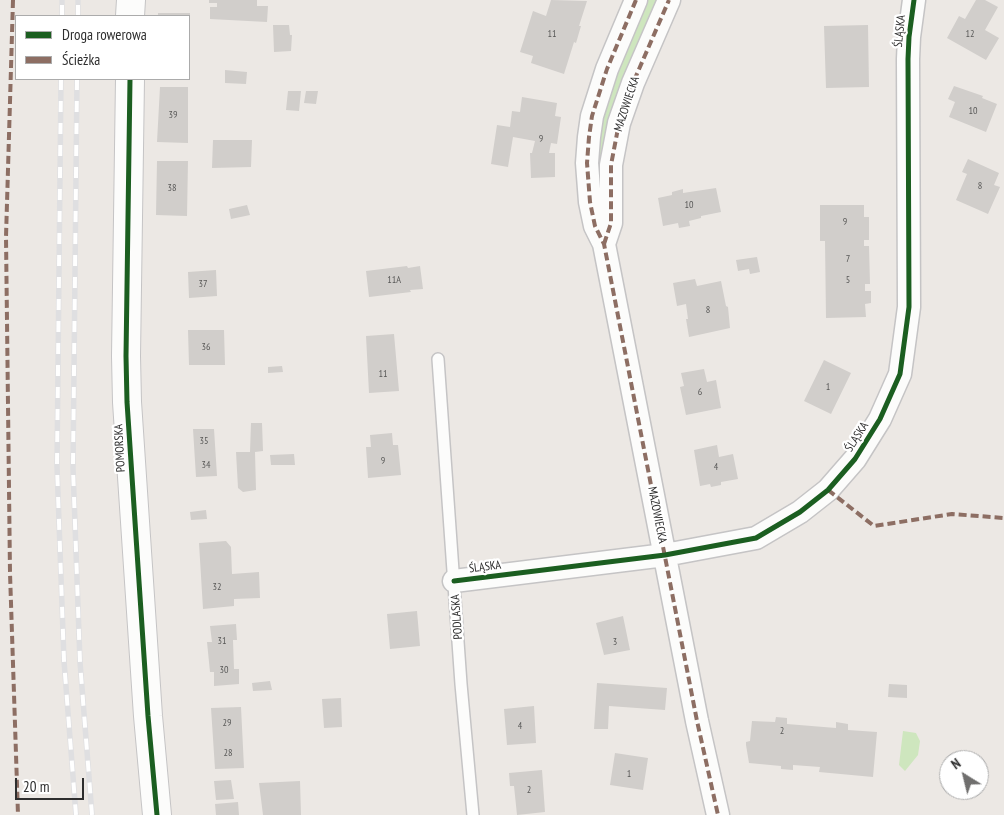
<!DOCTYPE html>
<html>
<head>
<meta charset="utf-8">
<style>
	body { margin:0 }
	#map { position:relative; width:1004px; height:815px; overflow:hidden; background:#ece8e4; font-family:"PT Sans Narrow",sans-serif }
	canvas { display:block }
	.legend { position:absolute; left:15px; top:15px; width:175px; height:65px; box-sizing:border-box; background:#fff; border:1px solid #ababab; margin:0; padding:6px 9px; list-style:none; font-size:15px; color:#2e2e2e }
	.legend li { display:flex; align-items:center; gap:10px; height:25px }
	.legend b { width:25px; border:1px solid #ababab }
	.north { position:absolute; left:939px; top:750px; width:50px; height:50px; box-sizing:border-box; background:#fff; border:1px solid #ababab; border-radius:50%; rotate:324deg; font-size:14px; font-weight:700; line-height:20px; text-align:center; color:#2e2e2e }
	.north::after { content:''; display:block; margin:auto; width:18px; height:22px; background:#706f6e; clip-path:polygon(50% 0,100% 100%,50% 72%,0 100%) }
	.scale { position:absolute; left:15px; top:778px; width:69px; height:22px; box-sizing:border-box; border:2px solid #2e2e2e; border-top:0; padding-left:6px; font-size:15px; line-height:18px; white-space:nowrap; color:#2e2e2e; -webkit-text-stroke:4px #fff; paint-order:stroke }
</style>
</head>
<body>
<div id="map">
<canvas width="1004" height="815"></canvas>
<ul class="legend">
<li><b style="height:6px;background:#1b5e20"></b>Droga rowerowa</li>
<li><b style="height:6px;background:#8d6e63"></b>Ścieżka</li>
</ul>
<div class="north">N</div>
<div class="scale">20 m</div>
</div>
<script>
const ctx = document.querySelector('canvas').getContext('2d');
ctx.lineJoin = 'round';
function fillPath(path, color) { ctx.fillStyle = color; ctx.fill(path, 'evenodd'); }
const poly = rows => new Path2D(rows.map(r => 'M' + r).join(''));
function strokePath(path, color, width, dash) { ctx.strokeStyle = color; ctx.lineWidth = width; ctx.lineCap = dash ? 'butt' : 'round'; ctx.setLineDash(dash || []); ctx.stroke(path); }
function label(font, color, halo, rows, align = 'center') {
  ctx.font = font + ' "PT Sans Narrow",sans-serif'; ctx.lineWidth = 4.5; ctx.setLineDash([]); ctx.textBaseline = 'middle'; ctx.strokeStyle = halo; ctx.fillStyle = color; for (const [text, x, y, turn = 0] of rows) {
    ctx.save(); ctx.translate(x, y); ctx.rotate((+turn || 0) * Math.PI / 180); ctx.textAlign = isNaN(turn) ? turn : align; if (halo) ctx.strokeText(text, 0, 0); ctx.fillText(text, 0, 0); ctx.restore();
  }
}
fillPath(poly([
	[644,0,661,0,603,187,595,183,604,105],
	[903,731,916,733,920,741,918,755,905,771,899,765]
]), '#cee6be');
fillPath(poly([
	[209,0,257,0,257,6,268,6,267,22,210,19,210,7,217,7,217,3,209,3],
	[551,0,587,1,579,26,581,26,576,43,574,42,564,74,531,63,533,56,520,52,533,11,546,16],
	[976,0,985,0,998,7,985,30,999,38,986,60,947,38,959,16,965,19],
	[158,13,190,13,190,16,158,16],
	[273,25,289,25,290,35,292,35,291,51,274,52],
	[868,25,869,87,826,88,824,26],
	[225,70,247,72,246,84,225,83],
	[954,86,983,96,982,98,997,104,986,132,949,117,955,102,948,99],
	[160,87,188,87,188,143,157,142],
	[288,91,301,91,299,111,286,110],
	[306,91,318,91,316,104,304,103],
	[522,97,557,103,555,116,561,117,557,144,551,143,549,153,555,153,555,177,531,178,530,153,532,153,535,141,513,137,508,167,491,164,497,125,510,127,512,111,520,112],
	[213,140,252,140,251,167,212,168],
	[968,159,999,173,994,185,1000,187,988,214,956,200,967,174,962,172],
	[157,161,188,161,187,216,156,215],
	[716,188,721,212,701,216,701,218,689,221,690,226,679,228,678,223,663,226,658,198,672,195,672,192,683,189,683,193],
	[247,205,250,215,231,219,229,209],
	[820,205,864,205,864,217,869,217,869,240,864,240,864,246,869,246,870,284,865,284,865,291,871,291,871,303,865,304,866,317,826,318,825,241,820,241],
	[757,257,760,272,750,274,749,269,738,271,736,260],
	[407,266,408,268,420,266,423,289,410,290,411,292,369,297,366,271],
	[216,270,217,296,189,298,188,272],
	[695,279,697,286,721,281,726,306,728,307,730,328,689,337,686,319,688,319,686,304,677,306,673,283],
	[188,330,224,330,225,365,189,365],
	[394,334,399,391,369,393,366,336],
	[824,360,851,373,831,414,804,401],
	[282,366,283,372,268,373,268,367],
	[704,369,707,382,716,380,721,408,686,415,680,387,684,386,681,373],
	[251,423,262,423,263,451,255,452,256,490,243,492,238,488,236,452,250,452],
	[193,429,214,429,217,476,196,477],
	[392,433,393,445,398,445,401,475,368,478,366,447,371,447,370,435],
	[717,445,719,457,733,454,738,479,721,482,721,485,711,487,710,484,700,486,694,450],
	[294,454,295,465,271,465,270,455],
	[206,510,207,519,191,520,190,512],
	[226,541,231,547,232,574,259,572,260,598,234,599,234,606,203,609,199,543],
	[417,611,420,646,390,649,387,614],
	[623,616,630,650,604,655,596,623],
	[236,624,237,640,233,640,234,669,239,669,239,684,214,686,214,672,210,672,207,642,212,642,210,626],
	[270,681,272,690,253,691,252,683],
	[597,683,667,688,665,710,609,706,608,729,594,729],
	[889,684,907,685,907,698,888,697],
	[341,698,342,727,324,728,322,699],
	[534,706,536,743,507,745,504,709],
	[241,707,244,768,215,769,211,708],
	[776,717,787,718,787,724,836,728,836,722,848,724,848,730,877,732,873,777,819,772,820,767,793,765,793,770,781,769,781,766,749,763,746,745,746,742,750,741,752,721,775,722],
	[615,753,648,758,643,790,610,785],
	[542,770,545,812,517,815,514,786,510,786,509,773],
	[231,780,234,799,216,800,214,781],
	[300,781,301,815,263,815,259,783],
	[238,802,239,815,216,815,215,804]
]), '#d1cecb');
const service = poly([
	[438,359,461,684,473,815]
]);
const minor = poly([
	[636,0,607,69,592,116,589,137,587,163,590,202,595,226,604,244,697,721,718,815],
	[604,244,611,223,611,165,619,123,633,83,669,0],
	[454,581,665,555,756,538,800,512,828,490,855,459,880,419,900,374,909,307,908,59,909,37,914,0]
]);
const tertiary = poly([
	[130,16,131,0],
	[130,79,126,356,127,402,148,716,157,815]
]);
strokePath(service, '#c5c4c5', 14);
strokePath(minor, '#c5c4c5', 25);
strokePath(tertiary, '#c5c4c5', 30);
strokePath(service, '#fcfcfb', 11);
strokePath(minor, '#fcfcfb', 22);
strokePath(tertiary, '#fcfcfb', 28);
const rail = poly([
	[62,16,62,0],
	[78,16,78,0],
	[61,79,57,466,64,661,76,815],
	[77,79,73,468,80,662,92,815]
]);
strokePath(rail, '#dfdfe1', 5.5);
strokePath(rail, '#fff', 4, [11]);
strokePath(poly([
	[13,0,6,237,10,573,18,815],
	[636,0,607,69,592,116,589,137,587,163,590,202,595,226,604,244,697,721,718,815],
	[604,244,611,223,611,165,619,123,633,83,669,0],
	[828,490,874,526,952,514,1004,518]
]), '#8d6e63', 4, [8, 4]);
strokePath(poly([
	[130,79,126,356,127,402,148,716,157,815],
	[454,581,665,555,756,538,800,512,828,490,855,459,880,419,900,374,909,307,908,59,909,37,914,0]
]), '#1b5e20', 5);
label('10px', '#585857', null, [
	["11",552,34],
	["12",970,34],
	["10",973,111],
	["39",173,115],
	["9",541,139],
	["8",980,186],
	["38",172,188],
	["10",689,205],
	["9",845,222],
	["7",848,259],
	["11A",394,280],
	["5",848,280],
	["37",203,284],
	["8",708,310],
	["36",206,347],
	["11",383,374],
	["1",828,387],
	["6",700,392],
	["35",204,441],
	["9",383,461],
	["34",206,465],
	["4",716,467],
	["32",217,587],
	["31",222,641],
	["3",615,642],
	["30",224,670],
	["29",227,723],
	["4",520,726],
	["2",782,731],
	["28",228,753],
	["1",629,774],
	["2",529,790]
]);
label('12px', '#2e2e2e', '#fff', [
	["ŚLĄSKA",900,31,-84],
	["MAZOWIECKA",627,104,-72],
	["ŚLĄSKA",857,437,-57],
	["POMORSKA",120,448,-93],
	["MAZOWIECKA",657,515,79],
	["ŚLĄSKA",485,567,-7],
	["PODLASKA",457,617,-94]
]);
</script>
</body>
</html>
